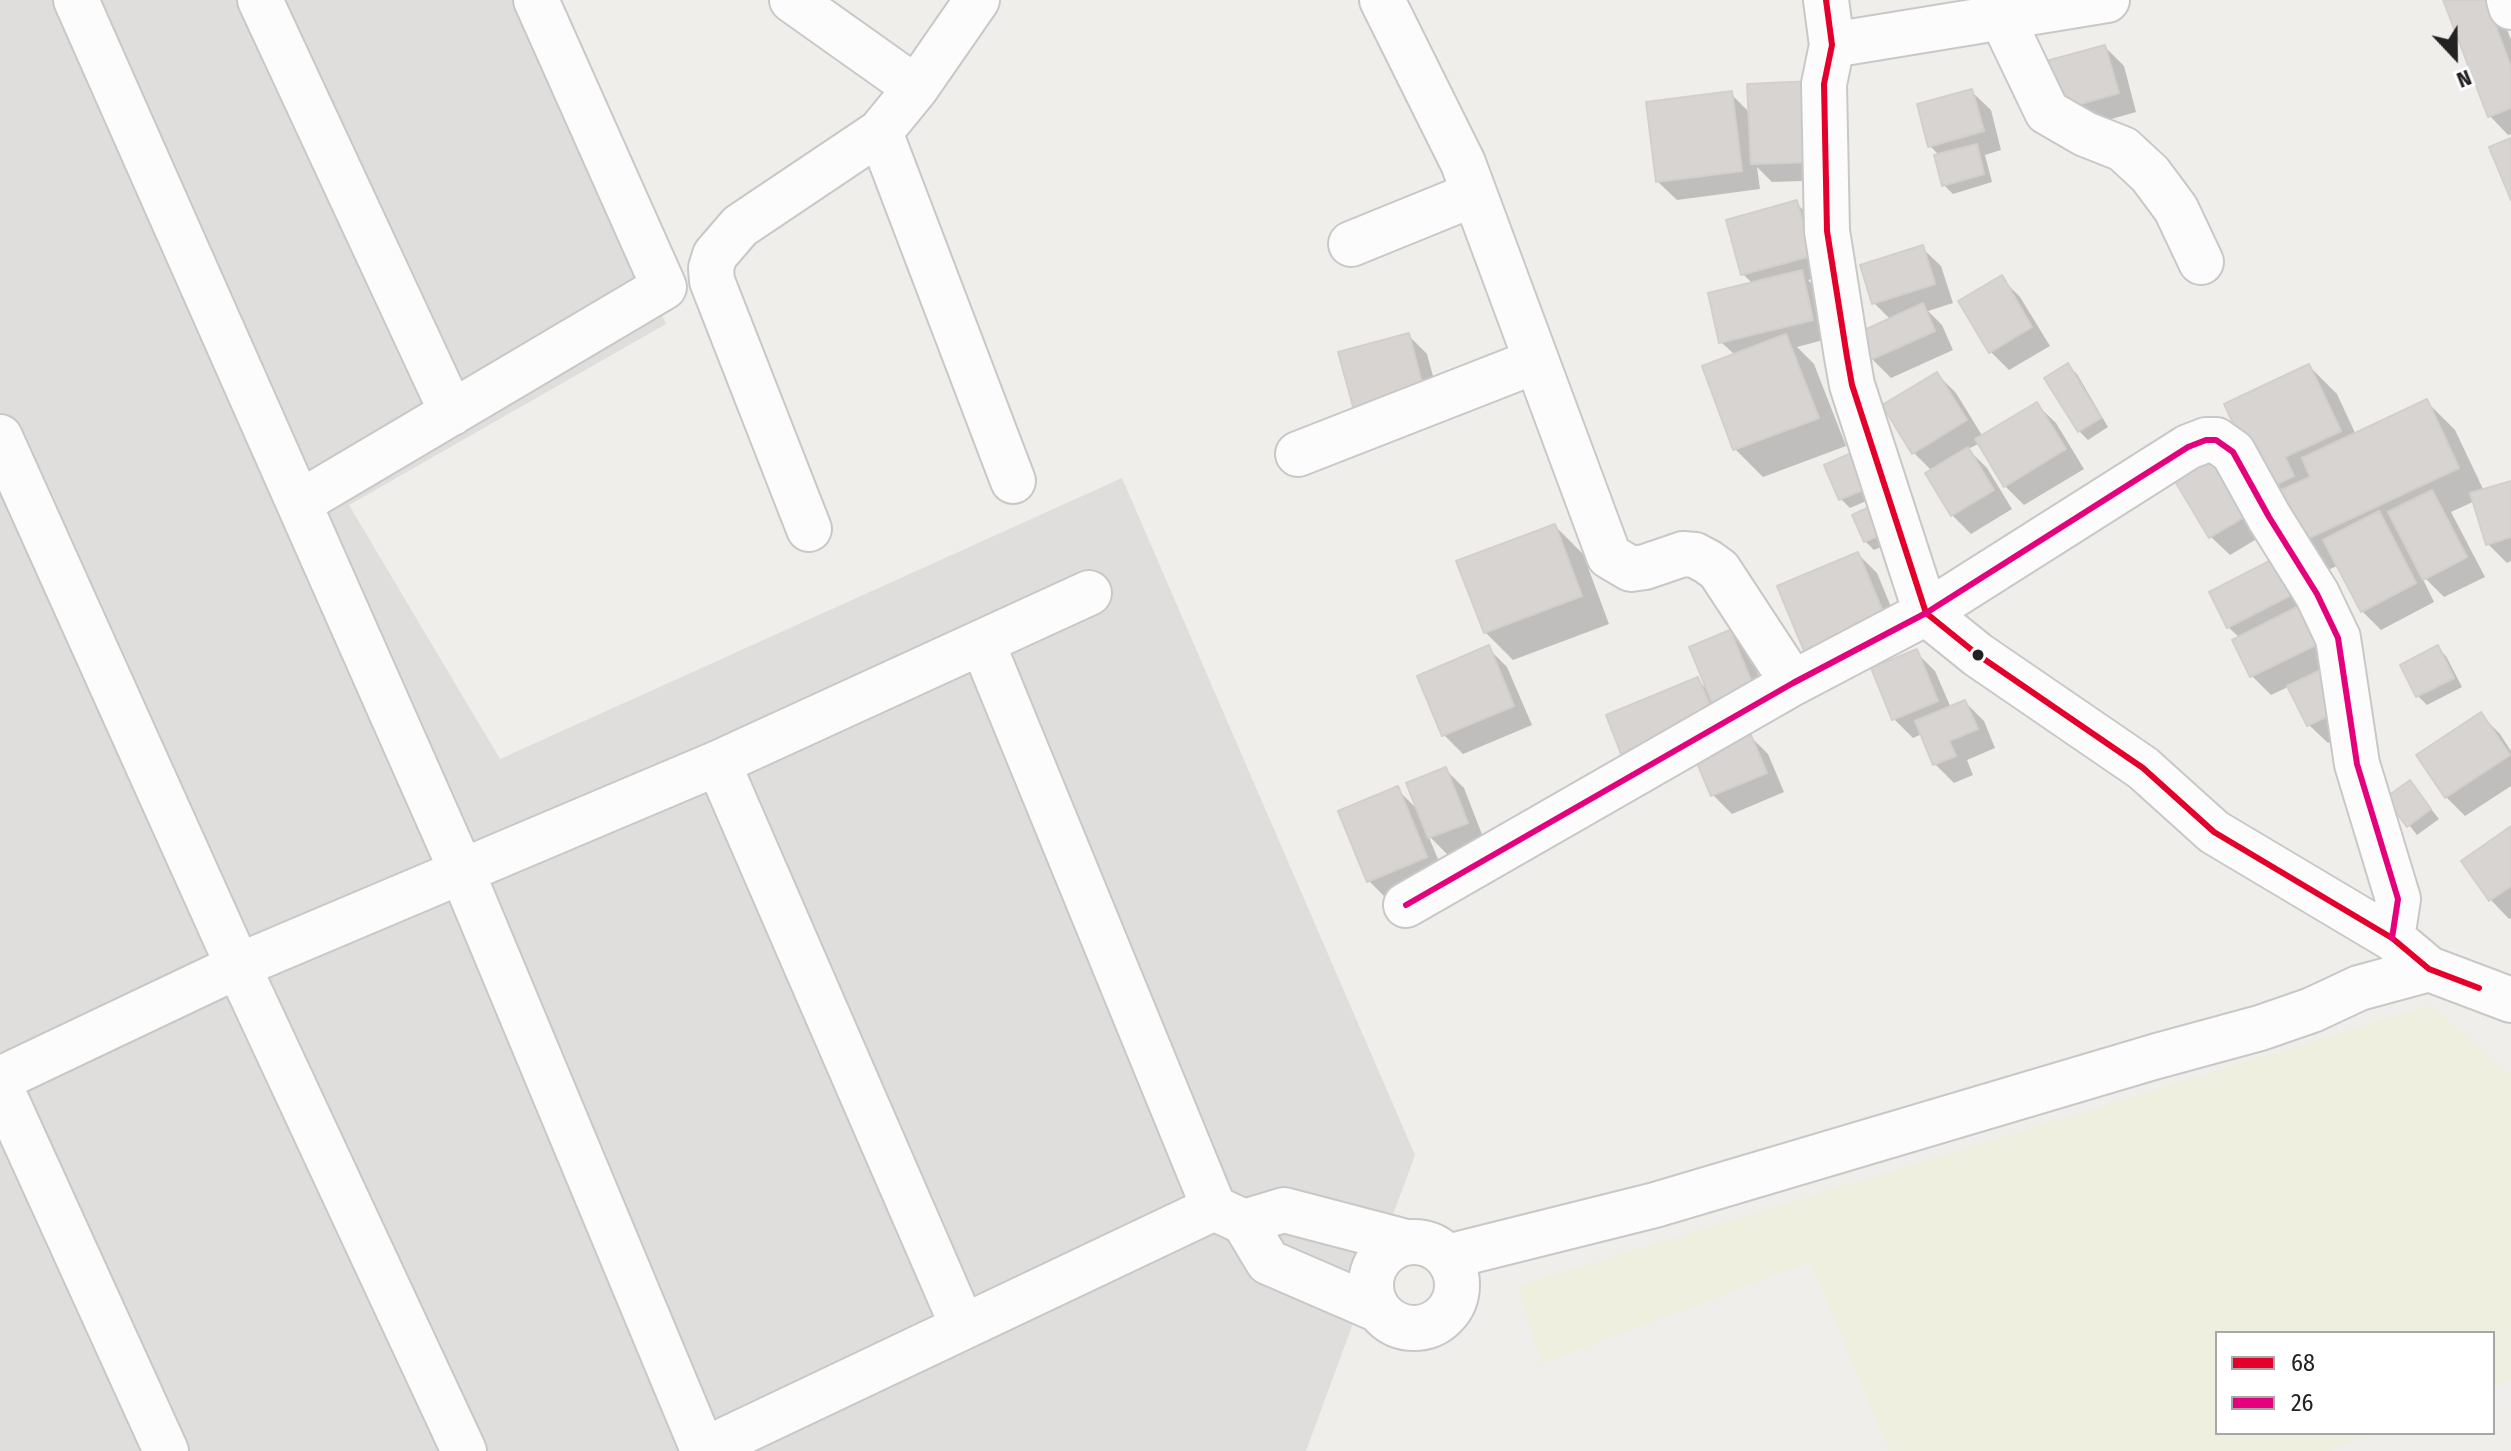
<!DOCTYPE html>
<html>
<head>
<meta charset="utf-8">
<style>
	body { margin:0 }
	#map { position:relative; width:2511px; height:1451px; overflow:hidden; background:#f0eeeb; font-family:"Fira Sans Condensed",sans-serif }
	canvas { display:block }
	.legend { position:absolute; left:2215px; top:1331px; width:280px; height:104px; box-sizing:border-box; background:#fff; border:2px solid #a7a7a7; margin:0; padding:10px 14px; list-style:none; font-size:24px; color:#222 }
	.legend li { display:flex; align-items:center; gap:16px; height:40px }
	.legend b { width:40px; border:2px solid #a7a7a7 }
	.north { position:absolute; left:2415px; top:16px; width:80px; height:80px; -webkit-text-stroke:6px #fff; paint-order:stroke; rotate:158deg; font-size:22px; font-weight:700; line-height:32px; text-align:center; color:#222 }
	.north::after { content:''; display:block; margin:auto; width:28px; height:36px; background:#222; clip-path:polygon(50% 0,100% 100%,50% 72%,0 100%) }
</style>
</head>
<body>
<div id="map">
<canvas width="2511" height="1451"></canvas>
<ul class="legend">
<li><b style="height:10px;background:#e4002b"></b>68</li>
<li><b style="height:10px;background:#e5007d"></b>26</li>
</ul>
<div class="north">N</div>
</div>
<script>
const ctx = document.querySelector('canvas').getContext('2d');
ctx.lineJoin = 'round';
function fillPath(path, color) { ctx.fillStyle = color; ctx.fill(path, 'evenodd'); }
const poly = rows => new Path2D(rows.map(r => 'M' + r).join(''));
function strokePath(path, color, width, dash) { ctx.strokeStyle = color; ctx.lineWidth = width; ctx.lineCap = dash ? 'butt' : 'round'; ctx.setLineDash(dash || []); ctx.stroke(path); }
fillPath(poly([
	[0,0,516,0,666,324,349,505,500,759,1122,478,1415,1155,1306,1451,0,1451]
]), '#dfdedc');
fillPath(poly([
	[2430,1005,2511,1075,2511,1380,2493,1387,2493,1333,2217,1333,2217,1433,2376,1433,2330,1451,1889,1451,1810,1262,1541,1364,1517,1286]
]), '#efefdf');
fillPath(poly([
	[2445,0,2496,0,2511,40,2511,134,2508,135,2490,116],
	[2105,47,2124,66,2136,112,2080,128,2061,109],
	[1972,92,1991,110,2001,150,1985,155,1992,182,1953,194,1944,185,1940,156,1930,146],
	[1731,94,1751,114,1834,180,1772,182,1757,167,1760,189,1677,200,1658,182],
	[1796,203,1815,222,1829,274,1808,280,1820,292,1831,338,1797,347,1814,364,1846,446,1763,477,1735,449,1735,355,1721,342,1753,284,1743,274],
	[1922,248,1941,266,1953,303,1928,311,1942,325,1953,350,1891,378,1872,359,1891,320,1874,303],
	[2001,278,2020,297,2050,346,2009,370,1990,351],
	[1408,335,1427,354,1442,409,1374,428],
	[2068,366,2077,374,2108,427,2088,440,2079,431],
	[2309,366,2337,394,2356,435,2427,402,2455,430,2484,491,2511,483,2511,561,2507,563,2488,544,2475,501,2451,512,2485,577,2444,597,2420,573,2434,602,2381,630,2362,611,2339,565,2324,572,2266,489],
	[1937,374,1956,393,1983,437,2037,405,2056,423,2084,469,2024,505,2005,486,1980,443,1968,449,1987,468,2012,509,1971,534,1952,515,1932,471,1913,452],
	[2212,458,2265,534,2230,555,2211,537],
	[1826,466,1878,496,1850,508,1841,499],
	[1854,516,1899,539,1874,550,1865,541],
	[1555,526,1583,554,1609,624,1513,660,1485,632],
	[1858,554,1877,573,1906,643,1809,657],
	[2281,557,2362,727,2328,743,2309,725,2290,686,2271,695,2252,676,2234,641,2240,638,2228,627],
	[1730,632,1749,651,1770,704,1642,771,1623,753,1697,679,1710,692],
	[2437,647,2446,656,2462,687,2427,705,2418,696,2402,665],
	[1488,648,1507,667,1532,725,1463,754,1444,735],
	[1916,652,1935,671,1951,708,1965,702,1984,721,1995,748,1967,760,1973,775,1954,783,1935,764,1922,734,1913,738,1894,719],
	[2481,715,2500,734,2511,751,2511,786,2465,816,2446,797],
	[1749,735,1768,754,1784,792,1732,814,1713,795],
	[1445,769,1464,788,1485,842,1449,856,1428,835,1445,876,1388,900,1369,881,1397,789,1419,811],
	[2410,783,2439,819,2417,835,2388,798],
	[2511,828,2511,918,2509,919,2491,900,2463,862]
]), '#0003');
const building = poly([
	[2443,0,2486,0,2511,67,2511,108,2488,117,2443,0],
	[2105,45,2119,93,2059,110,2046,61,2105,45],
	[1813,81,1816,162,1751,164,1747,84,1813,81],
	[1972,89,1984,131,1928,147,1917,104,1972,89],
	[1732,91,1742,171,1656,182,1646,102,1732,91],
	[2511,138,2511,200,2489,147,2511,138],
	[1977,144,1984,174,1942,186,1934,155,1977,144],
	[1797,200,1811,256,1741,275,1726,220,1797,200],
	[1923,245,1935,284,1872,304,1860,265,1923,245],
	[1802,270,1813,320,1719,343,1708,293,1802,270],
	[2002,275,2032,327,1989,353,1958,301,2002,275],
	[1923,303,1935,331,1870,360,1858,333,1923,303],
	[1409,333,1424,391,1354,410,1338,352,1409,333],
	[1786,334,1819,418,1733,450,1702,366,1786,334],
	[2068,363,2101,418,2078,432,2044,378,2068,363],
	[2309,364,2341,431,2285,457,2294,476,2264,490,2224,404,2309,364],
	[1937,372,1967,420,1912,454,1882,405,1937,372],
	[2427,399,2459,468,2294,545,2270,495,2310,477,2302,458,2427,399],
	[2037,402,2066,449,2004,487,1975,439,2037,402],
	[1968,447,1994,490,1951,516,1925,473,1968,447],
	[1856,451,1870,487,1839,500,1824,465,1856,451],
	[2212,455,2248,515,2209,538,2173,478,2212,455],
	[2511,481,2511,537,2486,545,2470,493,2511,481],
	[2432,490,2467,557,2423,580,2388,512,2432,490],
	[1880,502,1892,530,1864,542,1852,515,1880,502],
	[2379,511,2416,583,2361,612,2323,540,2379,511],
	[1555,524,1582,596,1484,633,1456,561,1555,524],
	[1858,552,1888,624,1807,658,1777,586,1858,552],
	[2281,555,2299,591,2227,628,2209,592,2281,555],
	[2305,603,2324,641,2250,677,2232,640,2305,603],
	[1730,630,1753,685,1712,702,1689,647,1730,630],
	[1489,645,1514,706,1442,736,1417,676,1489,645],
	[2438,645,2454,678,2416,697,2400,665,2438,645],
	[1917,649,1938,701,1892,720,1871,668,1917,649],
	[2325,668,2344,708,2307,726,2287,686,2325,668],
	[1698,677,1714,715,1621,754,1606,715,1698,677],
	[1965,700,1978,729,1949,741,1956,756,1933,765,1915,721,1965,700],
	[2481,712,2510,755,2445,798,2416,755,2481,712],
	[1750,733,1767,773,1711,796,1694,756,1750,733],
	[1446,767,1468,823,1428,838,1406,783,1446,767],
	[2410,780,2431,809,2407,827,2385,798,2410,780],
	[1398,786,1427,857,1367,882,1338,811,1398,786],
	[2511,826,2511,886,2489,901,2461,861,2511,826]
]);
fillPath(building, '#d7d4d2');
strokePath(building, '#d3d0cc', 2);
const minor = poly([
	[76,0,462,872,703,1450],
	[260,0,452,413],
	[792,0,916,88],
	[1382,0,1463,163,1609,556,1631,569,1645,567,1683,554,1695,555,1708,562,1719,570,1793,683],
	[1826,0,1832,45,1824,84,1827,231,1847,357,1852,385,1926,613,1978,655,2143,768,2214,832,2392,938,2429,969,2511,1000],
	[2509,0,2511,7],
	[2002,18,2047,112,2085,134,2123,149,2150,174,2176,209,2201,262],
	[1832,45,2107,0],
	[880,132,1013,481],
	[1351,244,1474,194],
	[0,437,238,966,464,1451],
	[1298,454,1536,361],
	[299,503,664,287,536,0],
	[809,529,712,281,711,268,715,255,740,226,880,132,916,88,977,0],
	[982,642,1214,1208],
	[718,763,1089,593],
	[1406,905,1793,683,1926,613,2188,447,2206,440,2216,440,2233,452,2269,517,2317,594,2338,638,2357,764,2398,899,2392,938],
	[0,1079,238,966,718,763,963,1327],
	[0,1086,166,1451],
	'1371 1285a43 43 0 1 1 86 0a43 43 0 1 1-86 0Z',
	[1447,1257,1655,1205,2157,1056,2260,1028,2312,1010,2359,988,2429,969],
	[1379,1310,1268,1262,1244,1222,1284,1210,1406,1242],
	[702,1451,1214,1208,1244,1222]
]);
strokePath(minor, '#c9c8c7', 48);
strokePath(minor, '#fdfcfc', 44);
strokePath(poly([
	[1826,0,1832,45,1824,84,1827,231,1847,357,1852,385,1926,613,1978,655,2143,768,2214,832,2392,938,2429,969,2479,988]
]), '#e4002b', 6);
strokePath(poly([
	[1406,905,1793,683,1926,613,2188,447,2206,440,2216,440,2233,452,2269,517,2317,594,2338,638,2357,764,2398,899,2392,938]
]), '#e5007d', 6);
for (const [x, y, r, color] of [
	[1978,655,7,"#222"]
]) { const dot = new Path2D(); dot.arc(x, y, r, 0, 2 * Math.PI); ctx.fillStyle = color; ctx.fill(dot); strokePath(dot, '#fff', 3); }
</script>
</body>
</html>
